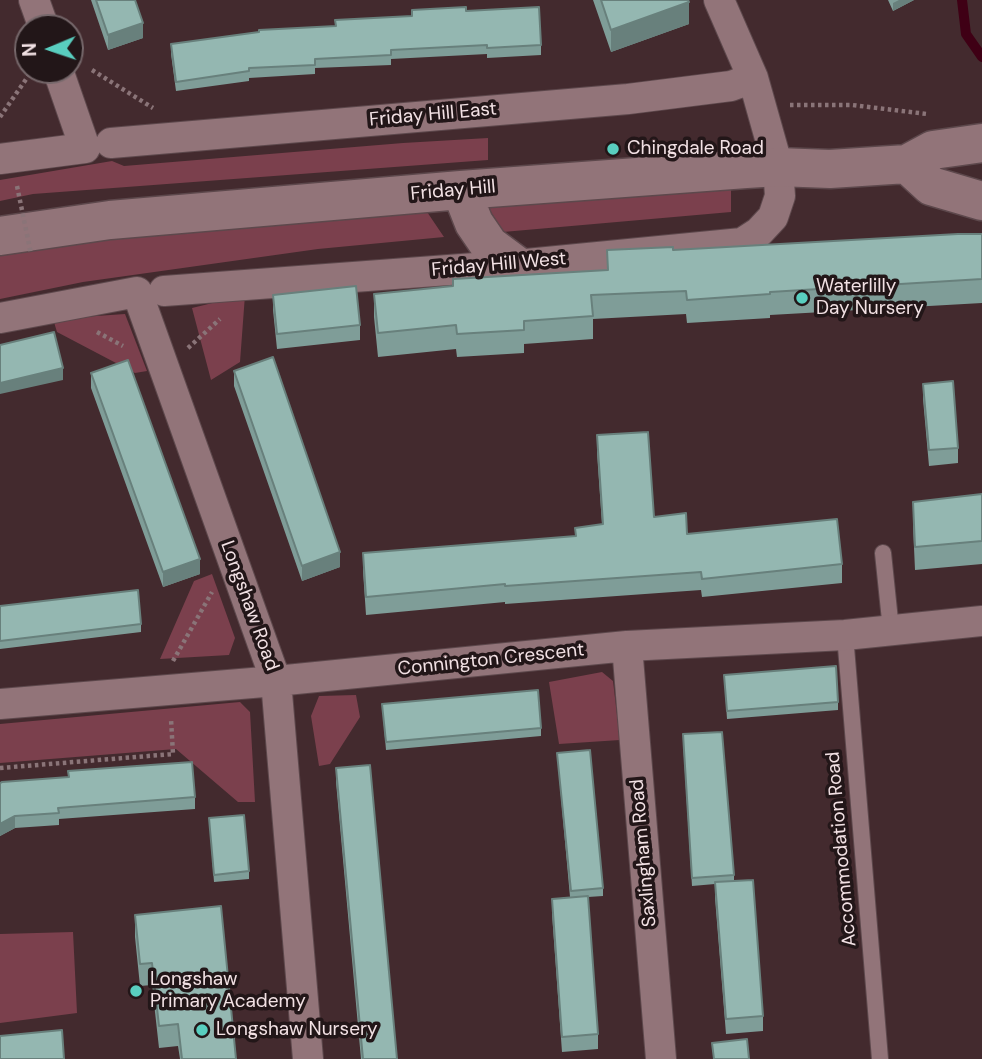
<!DOCTYPE html>
<html>
<head>
<meta charset="utf-8">
<style>
	body { margin:0 }
	#map { position:relative; width:982px; height:1059px; overflow:hidden; background:#432a2e; font-family:"DM Sans",sans-serif }
	canvas { display:block }
	.north { position:absolute; left:14px; top:14px; width:70px; height:70px; box-sizing:border-box; background:#221618; border:2px solid #75676a; border-radius:50%; rotate:268deg; font-size:19px; font-weight:700; line-height:28px; text-align:center; color:#f2e1e4 }
	.north::after { content:''; display:block; margin:auto; width:24px; height:32px; background:#59cebf; clip-path:polygon(50% 0,100% 100%,50% 72%,0 100%) }
</style>
</head>
<body>
<div id="map">
<canvas width="982" height="1059"></canvas>
<div class="north">N</div>
</div>
<script>
const ctx = document.querySelector('canvas').getContext('2d');
ctx.lineJoin = 'round';
function fillPath(path, color) { ctx.fillStyle = color; ctx.fill(path, 'evenodd'); }
const poly = rows => new Path2D(rows.map(r => 'M' + r).join(''));
function strokePath(path, color, width, dash) { ctx.strokeStyle = color; ctx.lineWidth = width; ctx.lineCap = dash ? 'butt' : 'round'; ctx.setLineDash(dash || []); ctx.stroke(path); }
function label(font, color, halo, rows, align = 'center') {
  ctx.font = font + ' "DM Sans",sans-serif'; ctx.lineWidth = 7; ctx.setLineDash([]); ctx.textBaseline = 'middle'; ctx.strokeStyle = halo; ctx.fillStyle = color; for (const [text, x, y, turn = 0] of rows) {
    ctx.save(); ctx.translate(x, y); ctx.rotate((+turn || 0) * Math.PI / 180); ctx.textAlign = isNaN(turn) ? turn : align; if (halo) ctx.strokeText(text, 0, 0); ctx.fillText(text, 0, 0); ctx.restore();
  }
}
fillPath(poly([
	[488,138,488,160,33,194,0,201,0,180,112,161,124,166,403,143],
	[731,184,731,212,503,232,481,195],
	[421,203,444,237,318,249,83,282,0,299,0,251],
	[245,295,240,362,211,380,192,308],
	[125,314,147,371,135,373,57,332,53,319],
	[212,574,235,638,229,655,160,659,194,581],
	[602,672,613,681,620,740,559,744,549,682],
	[356,695,360,717,330,764,319,766,311,716,319,696],
	[240,702,250,712,255,802,238,802,176,749,0,763,0,724],
	[73,932,77,1013,0,1023,0,934]
]), '#7b404d');
strokePath(poly([
	[962,0,966,34,982,57]
]), '#3f0015', 10);
const service = poly([
	[883,553,891,630],
	[845,635,880,1059]
]);
const minor = poly([
	[34,0,44,28],
	[111,143,628,99,731,86,753,78],
	[0,159,85,148,58,70],
	[164,291,516,265,742,243,759,232,773,217,780,196,778,167,753,78,719,0],
	[0,318,137,292,276,681,308,1059],
	[627,646,661,1059],
	[0,704,276,681,627,646,845,635,982,621]
]);
const secondary = poly([
	[907,164,931,186,982,201],
	[461,190,474,223,489,245,516,265],
	[0,236,110,220,461,190,746,169,778,167,830,169,907,164,933,150,982,143]
]);
strokePath(service, '#5d484c', 18);
strokePath(minor, '#5d484c', 32);
strokePath(secondary, '#5d484c', 41);
strokePath(poly([
	[92,70,153,108],
	[790,105,852,105,927,114],
	[0,117,29,75],
	[97,332,123,346],
	[188,348,220,319],
	[173,661,212,592],
	[0,768,173,754,171,719]
]), '#8a7478', 4.5, [3.5, 3.5]);
strokePath(service, '#927479', 16);
strokePath(minor, '#927479', 30);
strokePath(secondary, '#927479', 38);
strokePath(poly([
	[17,186,31,254]
]), '#8a7478', 4.5, [3.5, 3.5]);
fillPath(poly([
	[91,0,135,0,143,38,108,50],
	[593,0,688,0,689,24,611,52],
	[888,0,914,0,893,11],
	[466,11,541,45,541,55,487,58,487,54,391,59,391,65,315,68,315,74,249,78,249,81,176,91,171,54,171,44,336,26,412,16],
	[982,234,982,303,770,315,770,318,687,323,686,314,593,319,593,339,524,344,524,353,457,357,456,349,378,357,374,317,374,294,607,270,607,250,673,250],
	[273,295,360,325,360,340,277,349,273,310],
	[234,371,340,567,302,581,234,386],
	[91,373,200,574,163,587,91,388],
	[923,384,958,448,958,463,929,466,923,399],
	[597,435,654,517,687,534,842,564,842,583,702,597,701,590,505,604,505,602,366,615,363,571,363,553,575,536,602,524,597,453],
	[982,494,982,564,915,570,913,525,913,502],
	[0,606,141,624,141,632,0,649],
	[724,675,838,702,838,710,727,719],
	[382,704,541,728,541,736,386,750],
	[683,742,734,875,734,881,763,1016,763,1031,726,1034,715,898,715,884,692,886],
	[557,753,603,888,603,896,588,897,598,1034,598,1049,562,1052,552,914,552,899,570,897],
	[336,768,397,1059,361,1059,336,782],
	[0,783,195,797,195,809,59,819,59,825,15,828,0,836],
	[209,818,249,871,249,879,214,882],
	[135,915,236,1059,180,1059,178,1046,159,1048,152,985,140,986,135,937]
]), '#7f9d98');
fillPath(poly([
	[899,0,914,0,893,11,893,3],
	[689,2,689,24,611,52,611,30],
	[143,23,143,38,108,50,108,35],
	[63,368,63,380,0,394,0,383],
	[340,552,340,567,302,581,302,566],
	[200,559,200,574,163,587,163,572],
	[15,816,15,828,0,836,0,824]
]), '#68807c');
const building = poly([
	[96,0,135,0,143,23,108,35,96,0],
	[601,0,688,0,689,2,611,30,601,0],
	[466,7,466,11,539,7,541,45,487,48,487,45,391,50,391,55,315,59,315,65,249,68,249,71,176,82,171,44,259,32,259,30,336,26,335,20,412,16,412,10,466,7],
	[958,234,982,234,982,279,770,292,770,294,687,300,686,291,591,295,593,316,524,321,524,330,457,334,456,325,378,333,374,294,453,286,453,279,608,270,607,250,673,247,673,250,958,234],
	[356,286,360,325,277,334,273,295,356,286],
	[54,332,63,368,0,383,0,345,54,332],
	[273,357,340,552,302,566,234,371,273,357],
	[128,360,200,559,163,572,91,373,128,360],
	[953,381,958,448,929,450,923,384,953,381],
	[648,432,654,517,686,513,687,534,837,519,842,564,702,579,701,572,505,586,505,584,366,597,363,553,576,536,575,528,603,524,597,435,648,432],
	[982,494,982,541,915,547,913,502,982,494],
	[138,590,141,624,0,641,0,606,138,590],
	[836,666,838,702,727,711,724,675,836,666],
	[538,690,541,728,386,742,382,704,538,690],
	[722,732,734,875,692,878,683,734,722,732],
	[590,750,603,888,571,891,557,753,590,750],
	[192,762,195,797,58,808,59,813,15,816,0,824,0,783,2,782,69,777,68,771,192,762],
	[370,765,397,1059,363,1059,336,768,370,765],
	[244,815,249,871,214,875,209,818,244,815],
	[753,880,763,1016,726,1019,715,882,753,880],
	[588,896,598,1034,562,1037,552,899,588,896],
	[221,906,236,1059,182,1059,178,1024,159,1026,152,963,140,964,135,915,221,906],
	[62,1030,64,1059,0,1059,0,1036,62,1030],
	[747,1039,749,1059,714,1059,712,1043,747,1039]
]);
fillPath(building, '#94b7b1');
strokePath(building, '#68807c', 2);
for (const [x, y, r, color] of [
	[613,149,7,"#59cebf"],
	[802,298,7,"#59cebf"],
	[136,991,7,"#59cebf"],
	[202,1030,7,"#59cebf"]
]) { const dot = new Path2D(); dot.arc(x, y, r, 0, 2 * Math.PI); ctx.fillStyle = color; ctx.fill(dot); strokePath(dot, '#221618', 2.5); }
label('19px', '#f2e1e4', '#221618', [
	["Friday Hill East",433,115,-5],
	["Friday Hill",453,191,-5],
	["Friday Hill West",499,265,-5],
	["Longshaw Road",249,606,70],
	["Connington Crescent",491,660,-6],
	["Accommodation Road",842,849,-95],
	["Saxlingham Road",644,853,-95]
]);
label('19px', '#f2e1e4', '#221618', [
	["Chingdale Road",627,149],
	["Waterlilly",816,287],
	["Day Nursery",816,309],
	["Longshaw",150,980],
	["Primary Academy",150,1002],
	["Longshaw Nursery",216,1030]
], 'left');
</script>
</body>
</html>
